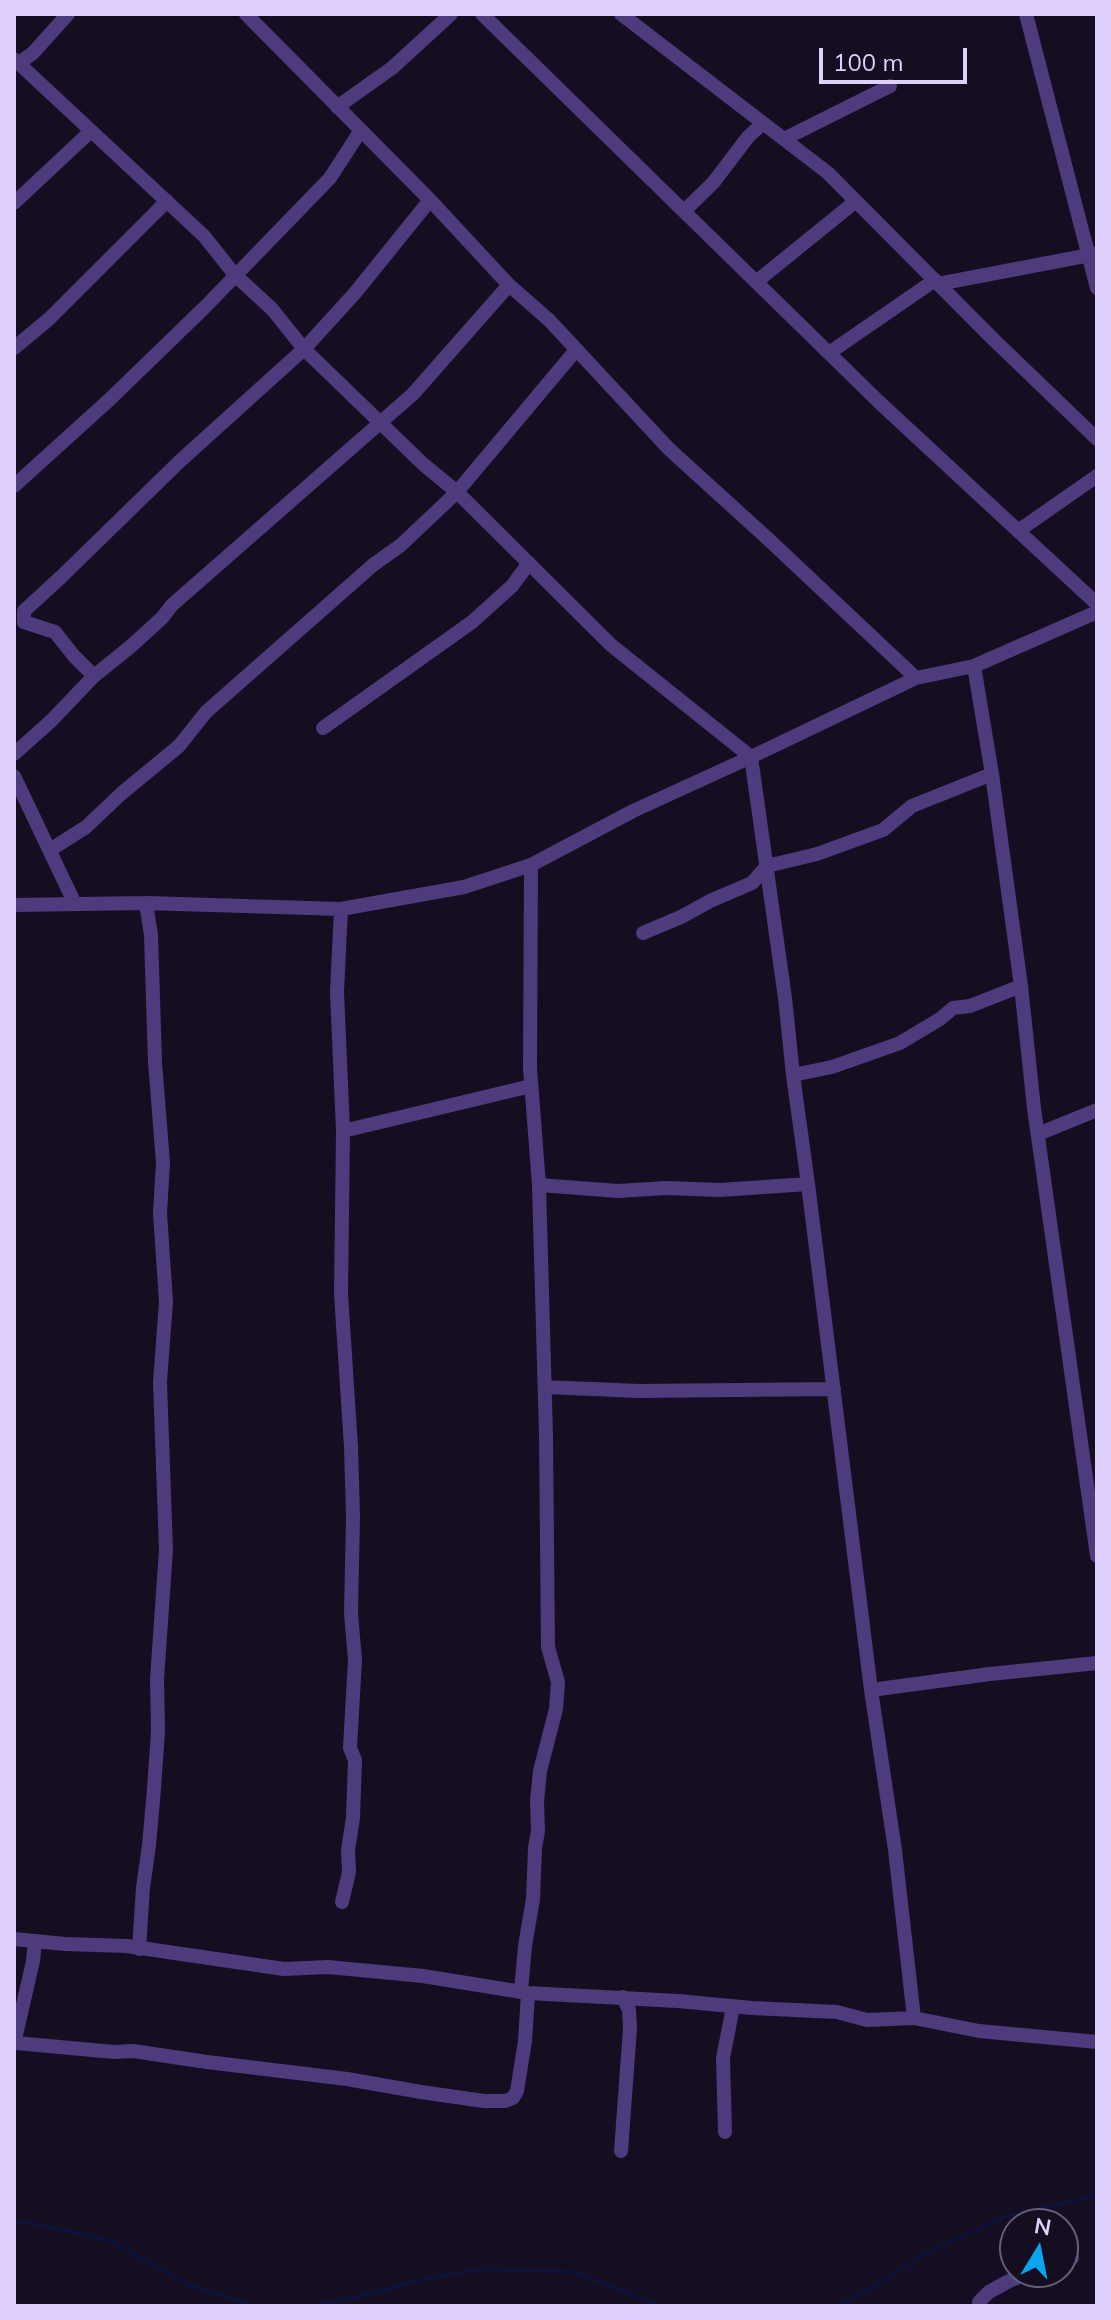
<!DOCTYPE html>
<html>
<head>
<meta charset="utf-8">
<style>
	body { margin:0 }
	#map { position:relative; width:1111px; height:2320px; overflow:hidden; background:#150e21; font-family:Mulish,sans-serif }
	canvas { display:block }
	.frame { position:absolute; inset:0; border:16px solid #dfd0fd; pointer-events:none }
	.north { position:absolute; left:999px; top:2208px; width:80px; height:80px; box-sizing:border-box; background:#150e21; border:2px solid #665c79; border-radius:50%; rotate:10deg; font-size:22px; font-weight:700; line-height:32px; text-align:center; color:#dfd0fd }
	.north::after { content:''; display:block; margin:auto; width:28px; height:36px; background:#0aa5ef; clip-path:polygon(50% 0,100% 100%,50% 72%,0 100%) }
	.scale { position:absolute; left:819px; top:48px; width:148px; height:36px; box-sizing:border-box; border:4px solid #dfd0fd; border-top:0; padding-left:10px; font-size:24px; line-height:28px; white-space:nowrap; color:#dfd0fd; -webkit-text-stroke:6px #150e21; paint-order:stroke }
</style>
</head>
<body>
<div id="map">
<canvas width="1111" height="2320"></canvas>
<div class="frame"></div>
<div class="north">N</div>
<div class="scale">100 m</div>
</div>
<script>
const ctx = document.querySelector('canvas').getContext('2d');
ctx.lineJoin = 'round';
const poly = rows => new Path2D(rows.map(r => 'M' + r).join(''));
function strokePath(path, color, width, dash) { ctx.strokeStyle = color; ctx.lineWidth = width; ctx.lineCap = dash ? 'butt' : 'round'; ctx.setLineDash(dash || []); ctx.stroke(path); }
strokePath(poly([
	[14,2221,35,2224,112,2241,188,2285,255,2306,267,2306],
	[310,2306,355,2298,419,2280,482,2269,575,2272,661,2306],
	[838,2306,868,2290,923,2255,1004,2217,1097,2195]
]), '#0b123c', 3);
strokePath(poly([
	[246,14,430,200,509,285,549,320,669,449,767,538,916,678],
	[482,14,879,402,1097,604],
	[621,14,828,173,992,338,1097,439],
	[1026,14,1097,288],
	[14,59,204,236,235,275,272,309,304,349,423,464,457,492,611,645,751,757,785,998,793,1075,808,1184,871,1690,895,1850,914,2018],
	[19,63,33,53,68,14],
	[337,107,392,68,451,14],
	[784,139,890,86],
	[14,203,91,131],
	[684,211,713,183,748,137,763,123],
	[756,282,856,201],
	[938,284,1095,254],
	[14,348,49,319,167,201],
	[829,353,935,280],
	[14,486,109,400,205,307,330,178,361,130],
	[1018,531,1097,476],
	[974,666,992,774,1021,986,1034,1108,1097,1556],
	[94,676,130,647,162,618,172,605,413,394,509,285],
	[323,728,472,622,512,586,529,563],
	[14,754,51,721,94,676,74,656,55,632,24,622,24,611,61,577,180,461,304,349,355,293,430,200],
	[14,776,75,904],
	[50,850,86,827,122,793,179,746,206,712,373,565,401,545,457,492,576,350],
	[14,905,146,903,341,909,464,887,531,865,633,811,751,757,916,678,974,666,1097,612],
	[341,909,337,992,343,1131,341,1294,351,1447,353,1516,351,1613,355,1660,350,1748,355,1760,353,1818,348,1850,349,1872,342,1902],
	[643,933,681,917,710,901,752,883,767,866,817,854,883,830,912,806,992,774],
	[793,1075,832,1067,900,1043,940,1019,953,1008,970,1006,1021,986],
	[343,1131,531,1086],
	[1038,1134,1097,1110],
	[539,1185,618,1191,666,1188,720,1190,808,1184],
	[545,1387,639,1391,834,1389],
	[871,1690,990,1674,1097,1663],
	[14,1939,65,1944,127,1946,284,1969,328,1967,423,1976,528,1993,678,2001,752,2008,837,2012,867,2020,914,2018,979,2031,1097,2042],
	[35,1941,33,1961,16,2035,16,2043,114,2052,133,2051,207,2062,347,2079,421,2092,484,2101,505,2101,513,2098,517,2091,525,2041,528,1993],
	[139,1949,143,1888,149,1845,154,1789,158,1731,157,1679,166,1550,160,1382,166,1302,160,1213,163,1163,155,1062,151,935,146,903],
	[521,1991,525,1946,533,1899,535,1848,538,1831,537,1801,540,1771,556,1709,558,1682,548,1647,546,1436,539,1185,530,1068,531,865],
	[725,2132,723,2058,733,2007],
	[621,2151,630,2028,629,2010,623,1997],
	[1063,2261,1072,2258],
	[979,2306,979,2302,989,2292,1009,2281,1032,2272]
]), '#4d3b7e', 14);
</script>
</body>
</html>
